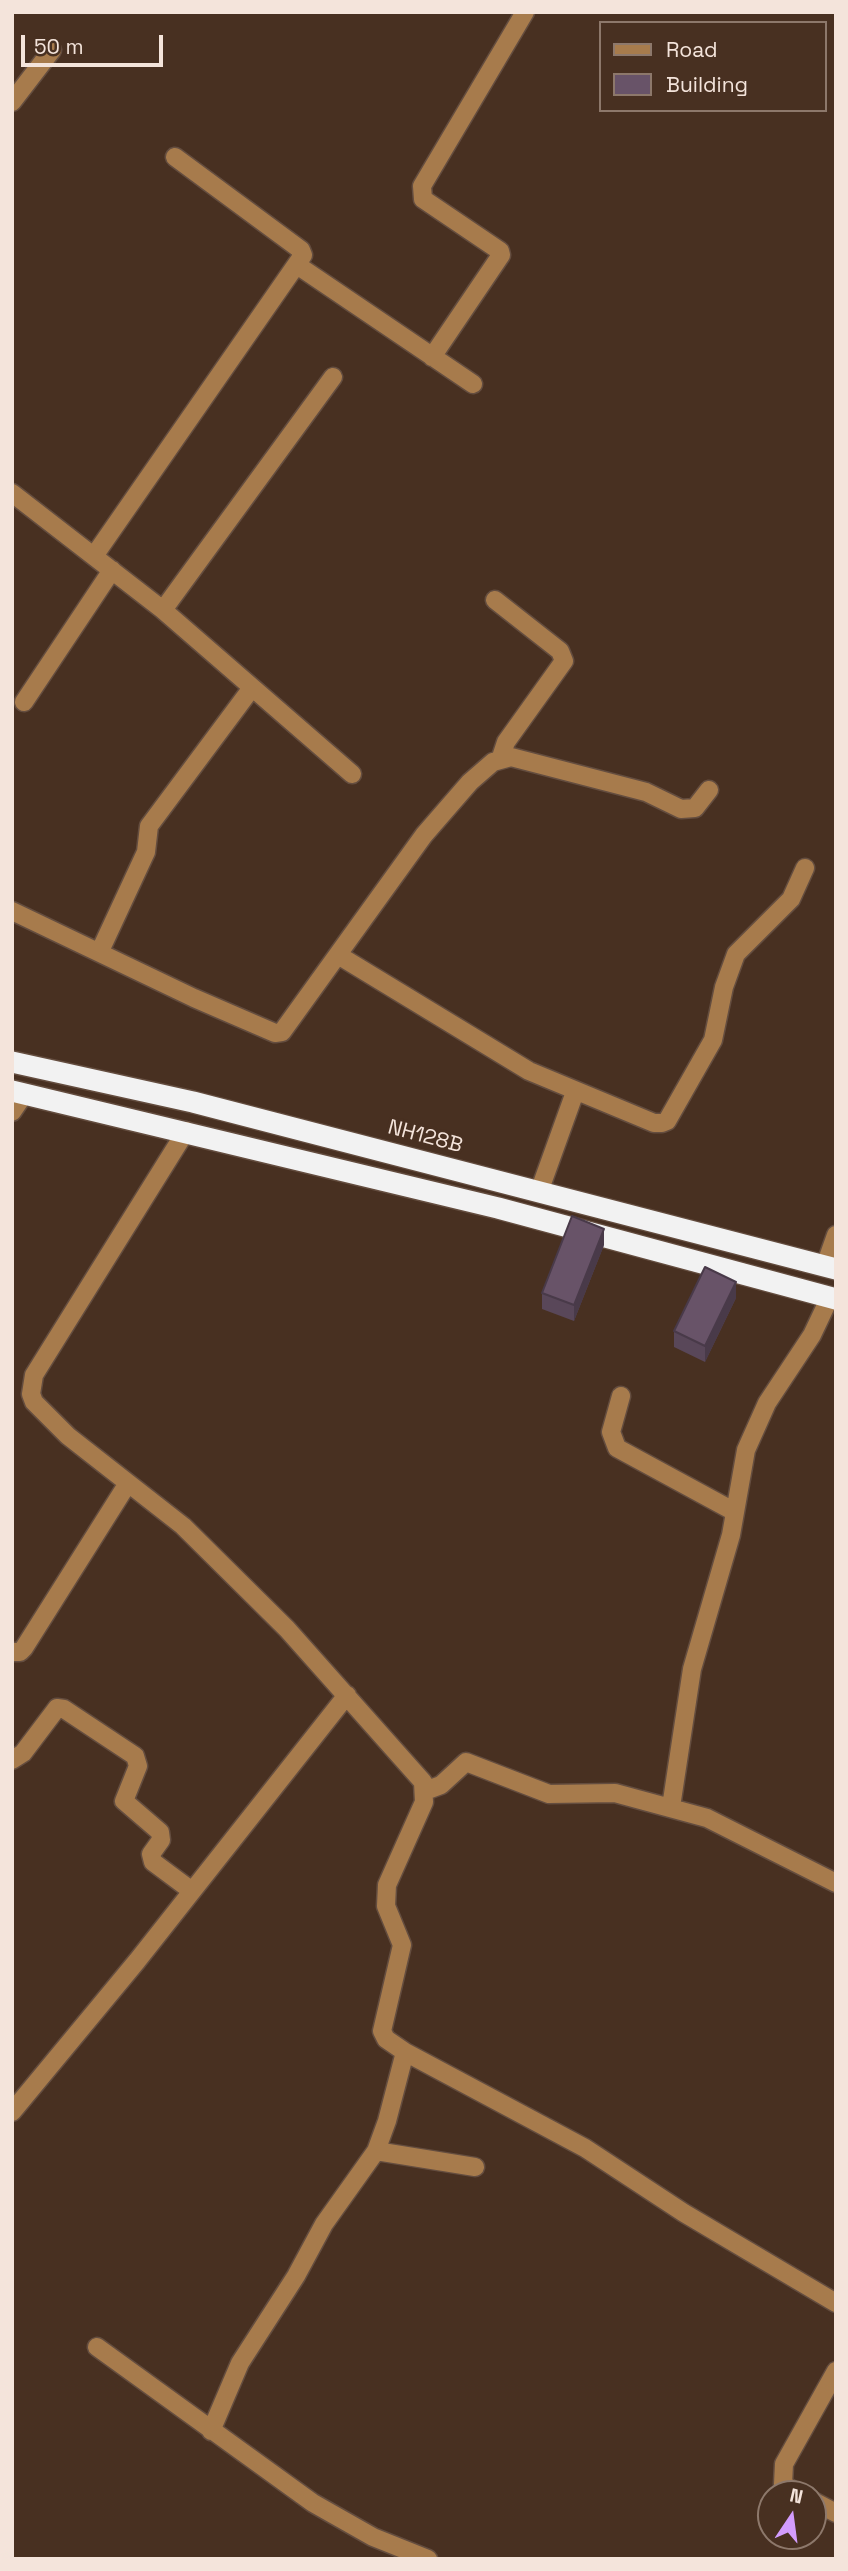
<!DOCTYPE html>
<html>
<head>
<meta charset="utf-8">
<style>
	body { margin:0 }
	#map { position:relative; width:848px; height:2571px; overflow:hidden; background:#483021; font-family:"Space Grotesk",sans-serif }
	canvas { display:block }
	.frame { position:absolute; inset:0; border:14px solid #f4e4db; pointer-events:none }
	.legend { position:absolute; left:599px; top:21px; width:228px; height:91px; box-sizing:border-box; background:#483021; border:2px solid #8d786b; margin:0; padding:9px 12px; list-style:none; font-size:21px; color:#f4e4db }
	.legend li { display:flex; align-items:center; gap:14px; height:35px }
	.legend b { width:35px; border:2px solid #8d786b }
	.north { position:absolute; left:757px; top:2480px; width:70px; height:70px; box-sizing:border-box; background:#483021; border:2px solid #8d786b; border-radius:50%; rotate:13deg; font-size:19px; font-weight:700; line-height:28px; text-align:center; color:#f4e4db }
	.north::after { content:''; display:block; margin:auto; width:24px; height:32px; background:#d29cfd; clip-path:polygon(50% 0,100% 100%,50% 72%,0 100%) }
	.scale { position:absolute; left:21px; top:35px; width:142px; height:32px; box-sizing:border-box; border:4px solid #f4e4db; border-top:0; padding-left:9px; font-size:21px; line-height:24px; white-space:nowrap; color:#f4e4db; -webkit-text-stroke:5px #483021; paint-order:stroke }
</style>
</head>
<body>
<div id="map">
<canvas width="848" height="2571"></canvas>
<div class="frame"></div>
<ul class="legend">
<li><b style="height:9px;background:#a77b4c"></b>Road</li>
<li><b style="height:19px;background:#685368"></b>Building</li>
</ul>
<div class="north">N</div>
<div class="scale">50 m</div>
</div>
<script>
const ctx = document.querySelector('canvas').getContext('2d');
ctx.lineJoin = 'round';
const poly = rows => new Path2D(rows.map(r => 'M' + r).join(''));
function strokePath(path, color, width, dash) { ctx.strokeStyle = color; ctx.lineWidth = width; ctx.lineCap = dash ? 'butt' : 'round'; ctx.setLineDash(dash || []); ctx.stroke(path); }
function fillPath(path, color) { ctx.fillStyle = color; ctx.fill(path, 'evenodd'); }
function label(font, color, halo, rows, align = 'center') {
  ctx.font = font + ' "Space Grotesk",sans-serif'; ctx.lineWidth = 6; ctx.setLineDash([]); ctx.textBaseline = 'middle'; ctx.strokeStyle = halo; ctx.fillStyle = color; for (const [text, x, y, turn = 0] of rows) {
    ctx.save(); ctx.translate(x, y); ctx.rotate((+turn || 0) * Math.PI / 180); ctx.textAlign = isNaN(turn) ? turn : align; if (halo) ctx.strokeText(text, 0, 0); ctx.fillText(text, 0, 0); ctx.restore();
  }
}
const minor = poly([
	[12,102,52,50],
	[297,265,473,384],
	[432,357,501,255,500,251,423,199,422,186,525,12],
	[12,493,163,610,352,774],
	[94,556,303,255,301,250,175,157],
	[495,600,560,651,564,661,506,742,501,757],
	[163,610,333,377],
	[24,702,112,570],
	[12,911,194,998,275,1033,282,1032,424,835,470,782,493,762,511,757,646,792,681,809,695,808,709,790],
	[100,951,146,852,149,826,251,689],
	[338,955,529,1071,654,1123,662,1123,667,1121,713,1040,724,987,736,954,791,899,805,868],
	[12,1112,25,1093],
	[186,1131,34,1375,31,1394,34,1402,68,1436,183,1526,287,1629,423,1782,424,1802,387,1885,386,1906,402,1945,382,2031,386,2039,405,2052,585,2148,684,2213,836,2303],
	[539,1192,575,1092],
	[825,1266,836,1235],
	[621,1396,611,1432,617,1448,735,1512],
	[12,1652,20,1652,24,1648,128,1483],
	[12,1760,23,1753,57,1708,64,1709,135,1756,138,1766,124,1801,160,1832,161,1840,151,1854,153,1862,192,1891],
	[425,1791,441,1785,466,1762,549,1794,615,1793,707,1818,836,1883],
	[671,1807,692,1669,731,1535,746,1450,767,1403,812,1335,830,1297],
	[12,2112,137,1961,347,1695],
	[376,2151,475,2167],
	[97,2347,313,2503,373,2537,428,2559],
	[211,2431,240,2363,296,2276,324,2224,376,2151,387,2121,405,2052],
	[798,2494,783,2484,784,2464,836,2371],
	[813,2501,836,2513]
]);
const highway = poly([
	[12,1062,193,1102,836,1269],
	[12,1091,498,1208,836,1299]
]);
strokePath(minor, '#644d3f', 21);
strokePath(highway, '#644d3f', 24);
strokePath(minor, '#a77b4c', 18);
strokePath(highway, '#f2f2f2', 21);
fillPath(poly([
	[604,1245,574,1321,542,1309,542,1293],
	[736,1298,705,1362,674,1347,674,1331]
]), '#594759');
fillPath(poly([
	[604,1229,604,1245,574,1321,574,1305],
	[736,1282,736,1298,705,1362,705,1346]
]), '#493a49');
const building = poly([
	[572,1216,604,1229,574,1305,542,1293,572,1216],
	[705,1267,736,1282,705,1346,674,1331,705,1267]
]);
fillPath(building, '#685368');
strokePath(building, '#493a49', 2);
label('21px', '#f4e4db', '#483021', [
	["NH128B",425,1137,15]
]);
</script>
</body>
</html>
